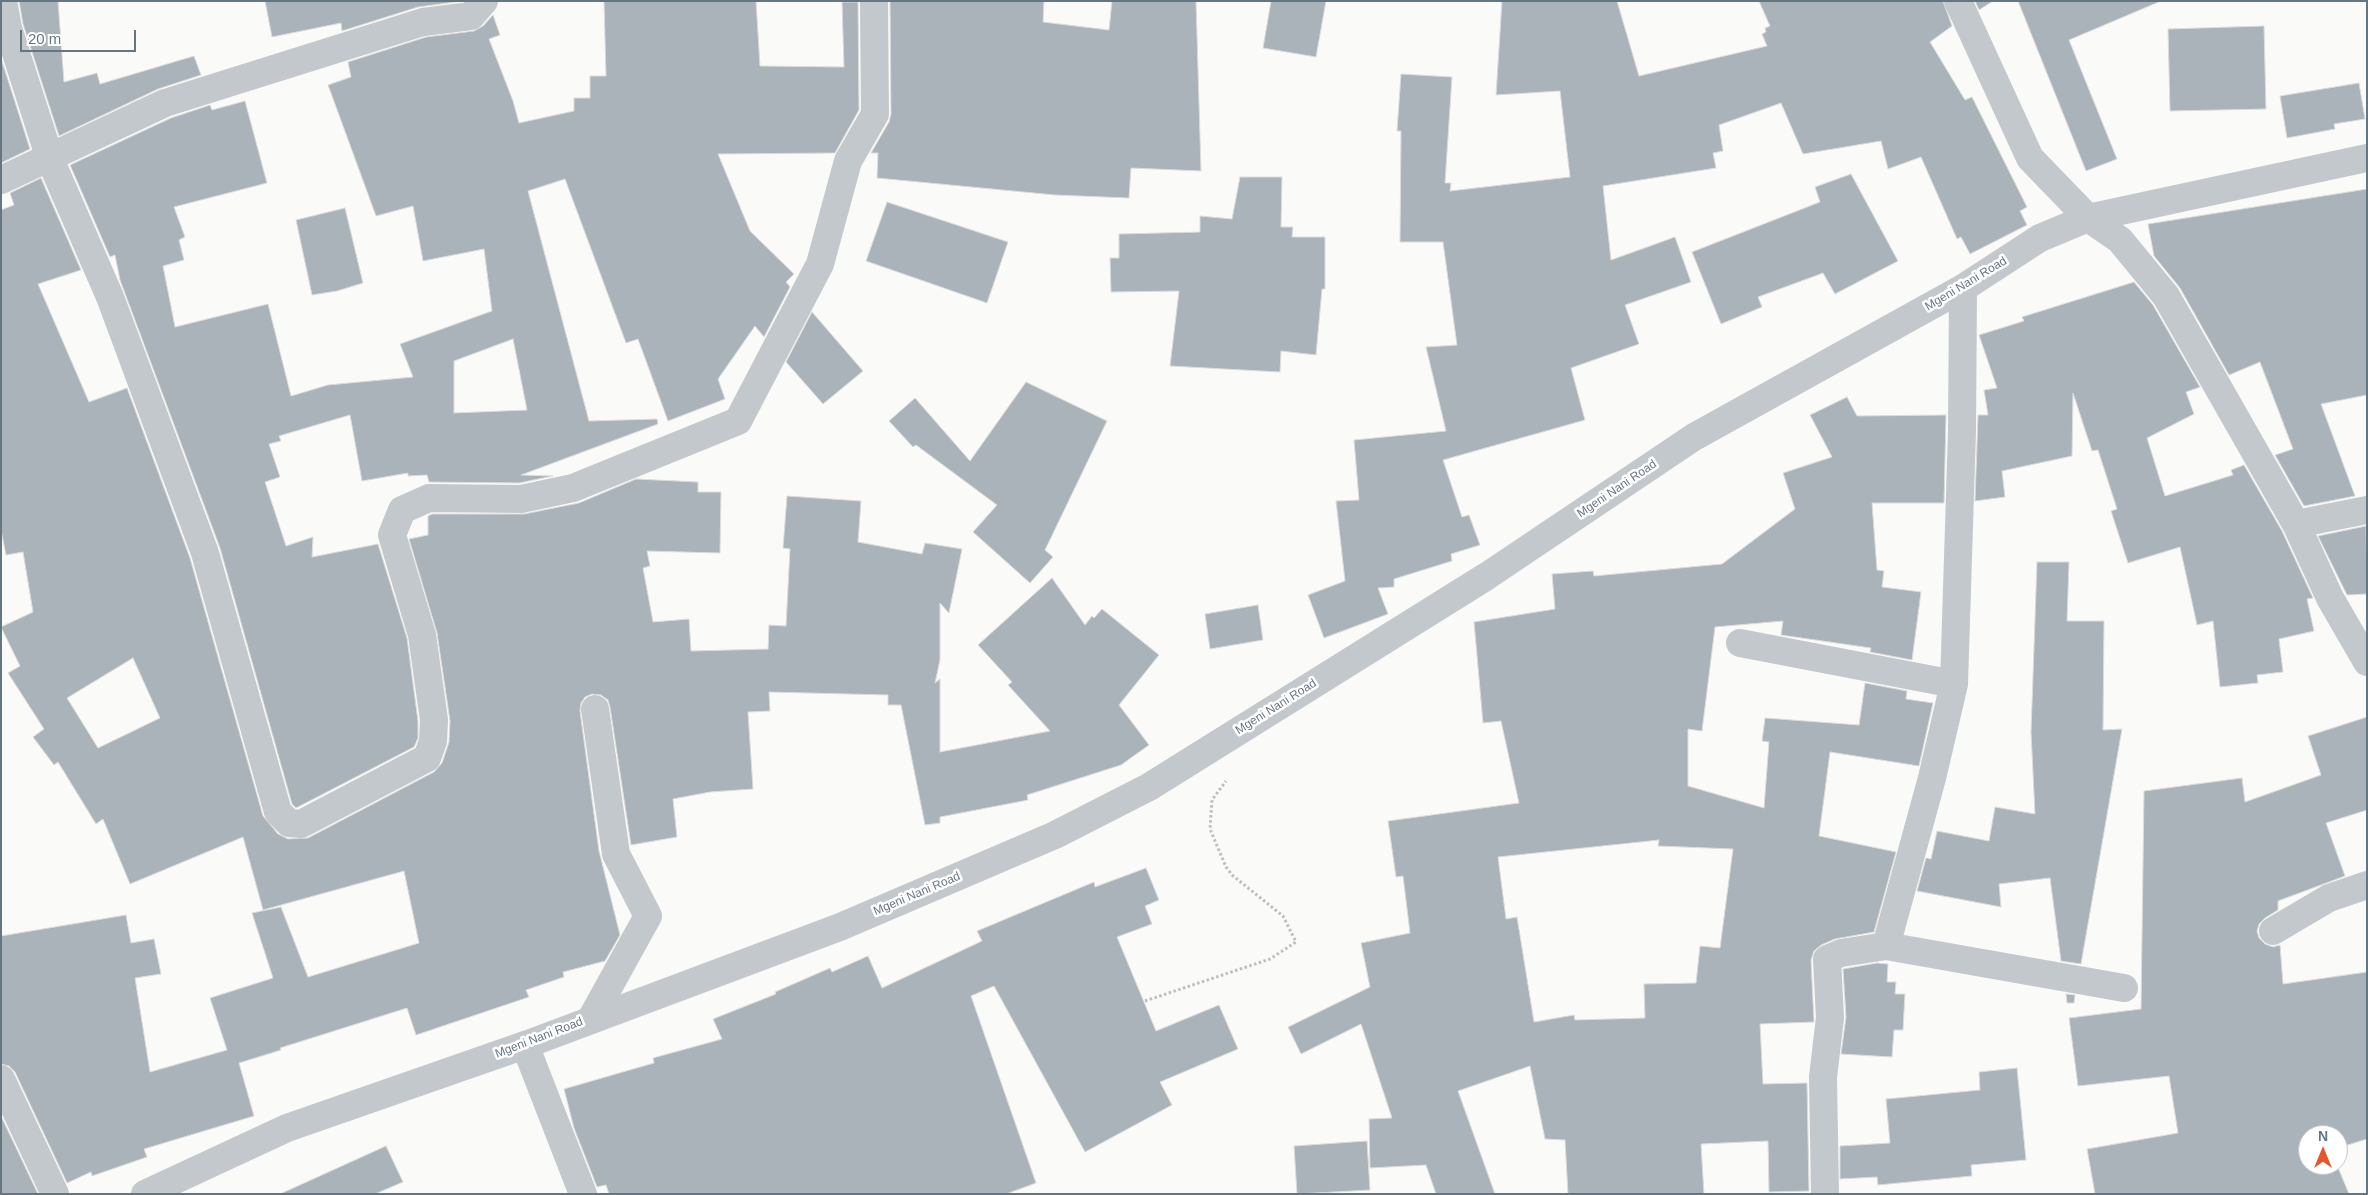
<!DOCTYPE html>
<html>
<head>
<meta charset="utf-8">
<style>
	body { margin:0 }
	#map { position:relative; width:2368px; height:1195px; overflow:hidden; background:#fafaf8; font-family:Helvetica,sans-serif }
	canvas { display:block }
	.frame { position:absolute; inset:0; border:2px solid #657683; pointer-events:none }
	.north { position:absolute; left:2298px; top:1125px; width:50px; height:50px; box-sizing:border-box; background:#fff; border:1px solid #c1c8cd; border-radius:50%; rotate:0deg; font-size:14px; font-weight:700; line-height:20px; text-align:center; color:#657683 }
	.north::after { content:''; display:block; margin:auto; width:18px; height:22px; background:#e4572e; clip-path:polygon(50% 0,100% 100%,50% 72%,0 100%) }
	.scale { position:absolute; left:20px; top:30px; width:116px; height:22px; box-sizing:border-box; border:2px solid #657683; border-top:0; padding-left:6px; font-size:15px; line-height:18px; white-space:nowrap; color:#657683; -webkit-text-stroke:4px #fff; paint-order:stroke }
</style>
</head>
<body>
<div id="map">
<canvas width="2368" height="1195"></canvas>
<div class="frame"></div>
<div class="north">N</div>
<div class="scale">20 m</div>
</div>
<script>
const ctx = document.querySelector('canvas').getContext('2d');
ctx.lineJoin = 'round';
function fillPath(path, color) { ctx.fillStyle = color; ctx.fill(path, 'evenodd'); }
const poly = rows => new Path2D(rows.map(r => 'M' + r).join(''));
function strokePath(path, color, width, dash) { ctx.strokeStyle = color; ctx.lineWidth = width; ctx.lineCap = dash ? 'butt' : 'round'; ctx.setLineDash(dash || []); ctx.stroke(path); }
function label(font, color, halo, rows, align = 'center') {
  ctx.font = font + ' Helvetica,sans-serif'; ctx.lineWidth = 5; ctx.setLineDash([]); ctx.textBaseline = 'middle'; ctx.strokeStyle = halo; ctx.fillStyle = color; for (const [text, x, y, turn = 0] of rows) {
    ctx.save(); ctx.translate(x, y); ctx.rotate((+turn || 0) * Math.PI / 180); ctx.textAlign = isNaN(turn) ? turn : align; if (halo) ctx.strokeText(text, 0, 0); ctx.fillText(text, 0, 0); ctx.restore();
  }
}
const building = poly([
	[19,1,58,1,64,82,97,73,100,84,194,56,201,75,158,89,59,136,23,24,19,1],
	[265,1,463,1,418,7,342,31,341,23,272,37,265,1],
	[604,1,756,1,760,66,844,67,842,2,858,2,859,110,835,153,718,154,750,231,794,274,786,282,790,287,764,337,755,326,718,379,725,399,668,421,638,339,626,343,565,179,528,191,589,421,657,419,658,424,521,475,553,476,519,483,429,482,427,475,408,476,408,473,362,481,350,415,279,436,281,441,269,444,280,477,265,482,286,546,313,537,312,557,378,544,407,638,418,721,418,738,414,747,296,808,292,804,220,548,120,280,115,255,110,257,70,165,171,118,210,105,212,110,245,101,267,183,174,207,185,237,179,240,184,260,163,266,175,327,268,304,291,396,328,385,413,377,400,344,492,311,484,249,423,261,413,206,376,216,328,85,351,77,348,62,426,37,474,31,483,26,493,15,500,35,489,39,513,101,519,123,574,111,574,98,590,98,590,76,606,76,604,1],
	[513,339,527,410,454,413,454,361,513,339],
	[890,1,1044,1,1043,22,1109,30,1112,1,1196,1,1201,171,1131,168,1129,198,1055,195,877,178,878,153,871,153,889,122,891,114,890,1],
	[1271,1,1326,1,1316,57,1263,48,1271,1],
	[1502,1,1617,1,1639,76,1767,46,1762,34,1766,32,1765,28,1770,26,1759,1,1943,1,1952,26,1930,42,1965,100,1972,97,2027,207,2020,211,2027,225,1970,254,1961,237,1957,239,1921,157,1888,169,1881,141,1803,154,1781,103,1719,125,1723,151,1713,153,1716,168,1603,186,1611,260,1675,237,1691,282,1625,305,1639,344,1571,368,1585,420,1443,460,1462,517,1469,515,1480,545,1451,554,1452,561,1394,579,1394,587,1378,588,1388,614,1324,638,1308,595,1345,581,1336,501,1359,500,1354,440,1446,431,1426,347,1457,345,1443,242,1400,242,1401,131,1397,131,1401,74,1452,77,1445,183,1451,183,1450,191,1570,177,1560,91,1496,95,1502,1],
	[1975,1,1993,1,1979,10,1975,1],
	[2018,1,2161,1,2069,40,2117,159,2086,171,2018,1],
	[2264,26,2266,109,2170,111,2168,29,2264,26],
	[1,58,30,149,1,163,1,58],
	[2359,83,2365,119,2334,124,2335,129,2287,138,2280,96,2359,83],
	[1851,174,1898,261,1835,294,1823,273,1758,297,1762,307,1721,324,1692,252,1820,202,1815,187,1851,174],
	[1240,177,1282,177,1281,227,1293,227,1292,237,1325,237,1325,289,1322,289,1316,355,1281,351,1280,372,1170,366,1179,291,1111,292,1110,258,1119,258,1119,234,1200,232,1200,216,1232,219,1240,177],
	[41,178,81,270,38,284,89,402,127,388,190,558,263,816,278,834,288,839,308,838,434,772,442,763,449,742,450,721,437,633,409,539,428,535,428,516,432,514,524,514,579,503,636,479,698,482,698,492,721,492,720,553,647,551,650,566,643,568,653,622,689,619,691,651,768,649,769,625,786,626,790,549,783,548,787,496,861,501,858,542,922,554,925,543,962,549,949,613,940,603,940,660,935,683,940,679,940,752,1050,731,1008,685,1012,682,978,645,1052,578,1085,625,1092,616,1094,618,1102,609,1159,655,1119,705,1149,745,1121,765,1027,795,1028,800,940,817,940,823,925,825,901,705,888,705,888,695,769,692,770,711,748,712,753,789,710,792,673,799,677,837,631,845,610,707,608,700,601,695,592,694,585,697,581,703,580,711,599,851,620,935,605,961,563,972,564,977,526,990,529,997,416,1035,407,1008,280,1048,281,1050,239,1063,254,1116,144,1149,147,1157,92,1176,91,1172,67,1183,15,1072,9,1066,1,1064,1,936,126,915,131,943,154,939,161,974,135,978,150,1072,227,1050,210,998,273,978,252,913,281,907,308,977,419,943,404,871,263,910,243,837,130,884,103,819,96,824,58,762,54,765,33,737,44,729,8,673,20,666,1,627,33,612,23,552,6,555,1,530,1,210,14,205,10,193,41,178],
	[133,658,160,718,98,748,67,698,133,658],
	[2367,189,2367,395,2321,404,2355,496,2304,506,2275,455,2293,449,2260,362,2229,375,2180,288,2154,256,2148,224,2367,189],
	[887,202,1008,242,987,303,866,261,887,202],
	[345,208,363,283,337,291,312,295,296,220,345,208],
	[2134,282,2153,305,2200,387,2186,392,2194,414,2147,438,2165,496,2233,475,2231,470,2244,465,2282,531,2313,598,2307,599,2314,631,2279,639,2283,672,2257,675,2258,683,2220,687,2213,621,2197,625,2180,547,2128,563,2111,511,2117,509,2098,450,2092,451,2073,393,2072,456,2002,471,2005,497,1975,501,1978,415,1988,415,1984,390,1997,388,1979,335,2024,321,2022,317,2134,282],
	[812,312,863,371,823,404,786,362,812,312],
	[1026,382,1107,421,1045,550,1053,557,1030,583,973,532,997,505,916,445,913,447,889,421,915,398,970,461,1026,382],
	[1847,397,1857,416,1946,415,1944,503,1872,503,1877,570,1884,571,1882,587,1921,592,1912,660,1870,652,1871,648,1781,635,1783,621,1715,627,1702,731,1688,729,1688,786,1764,808,1769,742,1762,741,1765,718,1859,725,1865,683,1907,691,1906,699,1933,703,1919,766,1830,752,1819,836,1896,852,1874,932,1835,939,1821,945,1814,951,1811,960,1814,1022,1760,1024,1763,1084,1807,1083,1809,1191,1769,1192,1768,1141,1701,1144,1704,1194,1568,1194,1565,1140,1545,1139,1530,1066,1458,1091,1495,1194,1436,1194,1426,1165,1370,1168,1369,1119,1392,1118,1361,1024,1301,1054,1288,1027,1370,987,1361,943,1410,933,1403,876,1396,877,1388,821,1519,803,1501,721,1483,723,1474,622,1555,609,1552,574,1593,571,1594,576,1722,564,1795,509,1783,473,1832,457,1810,415,1847,397],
	[1659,840,1658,846,1733,849,1720,948,1700,946,1696,983,1644,984,1645,1018,1575,1020,1574,1015,1534,1022,1517,917,1506,919,1498,857,1659,840],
	[2366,526,2367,594,2347,595,2318,536,2366,526],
	[2037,562,2069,562,2067,621,2104,621,2103,730,2122,729,2081,964,2061,961,2050,878,1999,884,2001,907,1917,891,1926,858,1931,859,1937,831,1989,841,1995,807,2035,814,2031,732,2037,562],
	[1258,605,1263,640,1210,649,1205,614,1258,605],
	[2367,717,2367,810,2326,823,2345,876,2278,901,2278,910,2265,918,2259,924,2257,931,2259,938,2265,944,2273,947,2280,945,2283,984,2367,972,2367,1139,2338,1148,2338,1135,2308,1135,2308,1165,2337,1165,2349,1194,2095,1194,2087,1149,2178,1133,2169,1076,2078,1086,2069,1018,2141,1009,2144,791,2242,778,2245,802,2321,775,2308,736,2367,717],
	[1146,868,1159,900,1145,906,1152,924,1117,937,1156,1031,1219,1005,1238,1049,1160,1082,1172,1105,1085,1152,994,986,971,996,1036,1183,1006,1194,609,1194,606,1185,597,1187,574,1128,564,1089,654,1063,653,1058,722,1039,713,1019,776,994,775,992,830,968,832,972,868,956,882,988,982,941,977,931,1094,882,1095,887,1146,868],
	[1877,963,1888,964,1887,982,1896,982,1895,994,1905,994,1903,1030,1894,1030,1892,1057,1841,1054,1846,1017,1843,969,1877,963],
	[2066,994,2075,995,2074,1003,2067,1003,2066,994],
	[2017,1068,2026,1160,1971,1165,1972,1176,1878,1185,1877,1177,1840,1179,1840,1146,1890,1143,1886,1099,1980,1090,1979,1072,2017,1068],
	[1,1116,38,1194,1,1194,1,1116],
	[1367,1141,1370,1190,1297,1194,1294,1146,1367,1141],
	[386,1146,403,1182,375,1194,280,1194,386,1146]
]);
fillPath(building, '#aab3b9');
strokePath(building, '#dcdcda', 1);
strokePath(poly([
	[1145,1001,1270,959,1296,942,1283,916,1232,875,1226,867,1210,829,1212,800,1226,781]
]), '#bbbfc2', 3, [2.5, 2.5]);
strokePath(poly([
	[3,1,8,28,50,159,110,297,205,553,278,812,289,823,301,824,427,758,433,741,434,720,422,635,392,535,402,510,429,498,521,499,573,488,738,421,820,264,848,161,875,114,874,1],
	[1958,1,2030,158,2088,218,2120,240,2166,296,2296,524,2330,598,2367,662],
	[1,180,165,103,423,22,471,16,484,1],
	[2296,524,2367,510],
	[1740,643,1954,684],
	[2273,931,2329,898,2367,885],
	[1886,946,2124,988],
	[591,1019,648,916,616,854,595,709],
	[525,1045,583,1194],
	[1,1079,55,1194],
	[1825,1194,1823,1077,1830,1018,1827,959,1841,953,1886,946,1932,778,1954,684,1962,431,1963,288]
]), '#c3c8cc', 28);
strokePath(poly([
	[145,1194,287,1128,525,1045,840,927,1055,835,1149,787,1487,576,1694,437,1963,288,2040,238,2088,218,2367,158]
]), '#c3c8cc', 28);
label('12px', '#657683', '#fff', [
	["Mgeni Nani Road",1966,284,-31],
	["Mgeni Nani Road",1617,489,-34],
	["Mgeni Nani Road",1276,707,-32],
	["Mgeni Nani Road",917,894,-23],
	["Mgeni Nani Road",539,1038,-21]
]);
</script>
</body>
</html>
